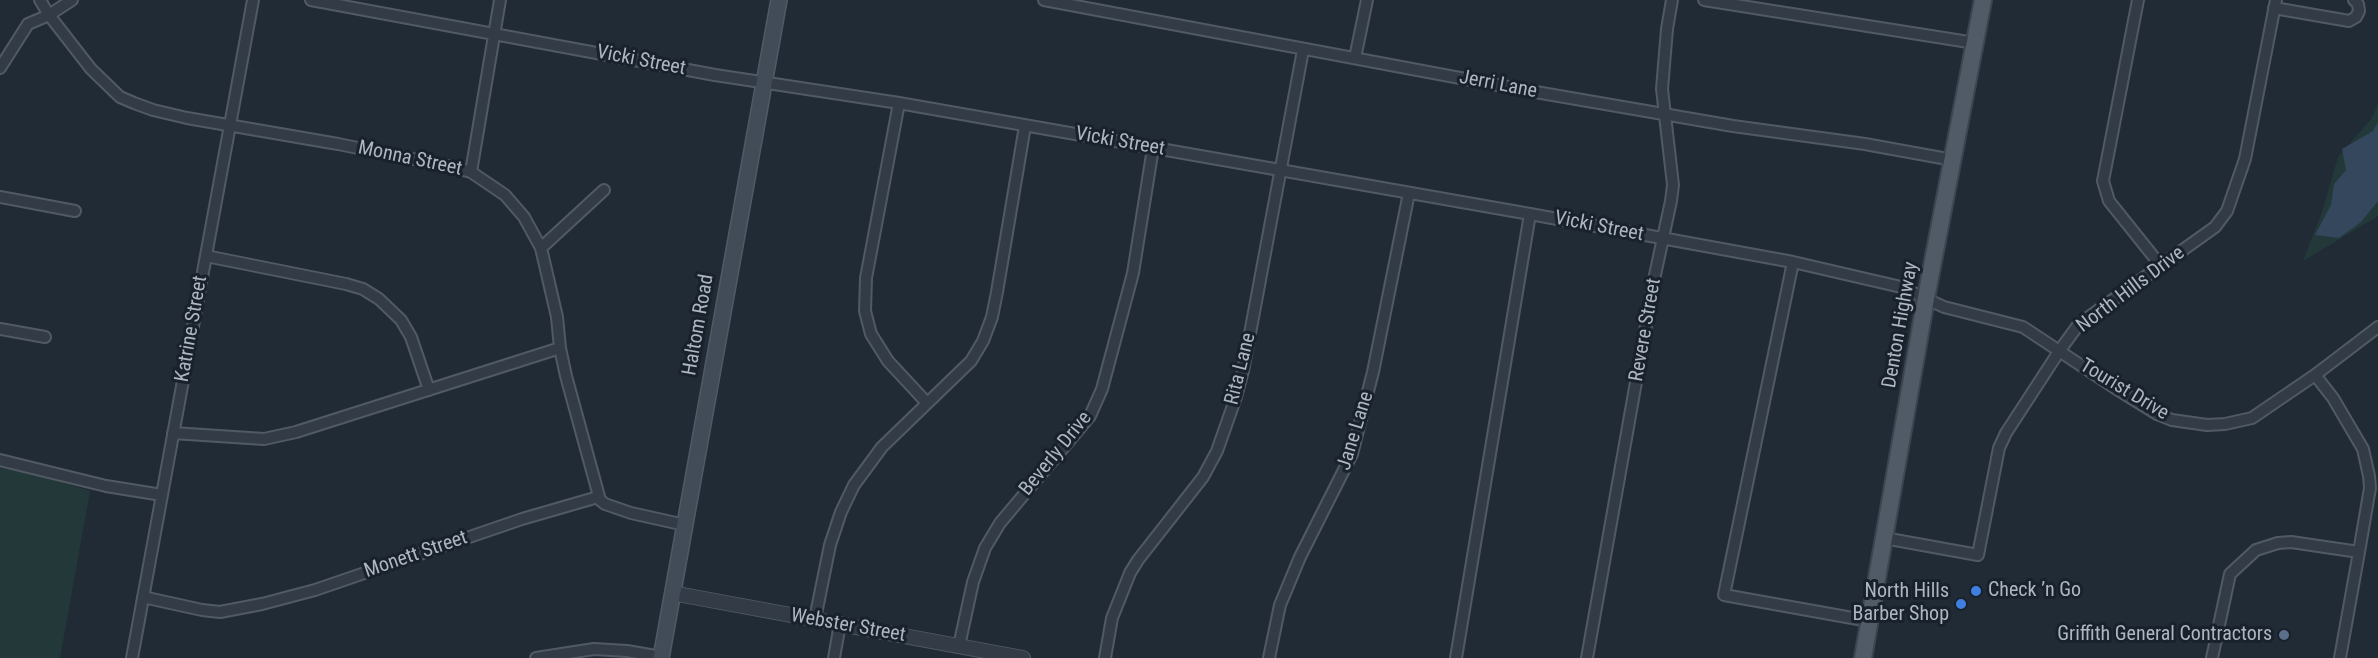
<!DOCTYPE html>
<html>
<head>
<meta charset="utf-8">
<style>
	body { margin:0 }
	canvas { display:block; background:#202b36 }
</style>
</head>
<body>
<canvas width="2378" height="658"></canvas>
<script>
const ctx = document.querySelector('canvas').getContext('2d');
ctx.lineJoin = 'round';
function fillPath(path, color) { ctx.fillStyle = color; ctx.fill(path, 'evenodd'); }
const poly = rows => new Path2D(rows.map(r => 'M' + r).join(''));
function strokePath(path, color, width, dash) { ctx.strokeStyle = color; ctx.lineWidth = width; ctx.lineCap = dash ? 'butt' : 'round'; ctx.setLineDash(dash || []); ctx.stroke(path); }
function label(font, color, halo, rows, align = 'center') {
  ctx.font = font + ' "Roboto Condensed",sans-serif'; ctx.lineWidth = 6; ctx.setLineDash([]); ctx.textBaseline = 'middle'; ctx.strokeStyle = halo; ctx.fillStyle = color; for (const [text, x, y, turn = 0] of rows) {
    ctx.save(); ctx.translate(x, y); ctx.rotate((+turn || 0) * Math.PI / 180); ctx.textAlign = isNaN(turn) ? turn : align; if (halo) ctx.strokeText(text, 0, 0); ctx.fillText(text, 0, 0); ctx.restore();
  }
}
fillPath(poly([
	[2378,103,2378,216,2303,261,2322,212,2338,157,2372,118],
	[0,468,38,475,90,491,60,658,0,658]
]), '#233838');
fillPath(poly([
	[2378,122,2378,201,2361,222,2339,238,2315,235,2331,205,2334,184,2346,170,2342,149,2373,131]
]), '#34475d');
const minor = poly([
	[40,0,49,15,91,69,120,97,134,103,153,110,187,118,338,144,448,166,471,172,505,195,524,217,541,248,557,317,560,348,566,376,600,500,605,504,631,513,685,525],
	[311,0,715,75,899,103,1530,214,1793,262,1901,287,1944,307,2023,327,2115,388,2157,414,2172,420,2207,425,2225,424,2252,418,2315,375,2378,327],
	[1044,0,1524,90,1733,126,1865,144,1953,160],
	[1704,0,1975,43],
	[2138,0,2103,181,2109,201,2161,266],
	[2274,8,2349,21,2356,17,2359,11,2358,4,2354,0],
	[1355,58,1367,0],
	[0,68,28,24,49,15,72,0],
	[899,103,866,278,865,311,871,334,888,361,927,403],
	[471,172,500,0],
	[0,197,75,211],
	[541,248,604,190],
	[206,256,346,284,363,289,379,299,401,320,411,337,429,390],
	[1793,262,1724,595,1869,621],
	[0,329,45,337],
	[2315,375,2333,398,2363,449,2369,476,2370,488,2359,552,2340,658],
	[173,433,264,439,296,432,560,348],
	[0,460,106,486,162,495],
	[1884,538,1978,555,1999,448,2006,433,2060,350,2079,324,2215,227,2227,211,2245,159,2276,0],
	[143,597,202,610,220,612,262,604,315,590,522,519,598,497],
	[815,619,830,545,841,512,854,485,882,447,971,361,983,341,992,317,997,292,1025,126],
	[959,646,973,582,985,548,1000,523,1090,416,1102,389,1133,273,1153,148],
	[132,658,253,0],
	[536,658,594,649,627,651,661,657],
	[834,658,840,624],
	[1105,658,1112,618,1130,573,1138,560,1203,477,1217,451,1236,397,1243,371,1303,50],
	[1269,658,1280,605,1300,557,1352,454,1373,372,1409,193],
	[1456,658,1530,214],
	[1587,658,1655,275,1671,201,1673,185,1662,89,1667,29,1672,0],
	[2212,658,2230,574,2256,550,2278,543,2291,542,2359,552]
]);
const tertiary = poly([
	[672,593,1023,658]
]);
const secondary = poly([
	[661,658,779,0]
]);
const primary = poly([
	[1863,658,1926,298,1983,0]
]);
strokePath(minor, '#515a64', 14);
strokePath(tertiary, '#515a64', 16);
strokePath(secondary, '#515a64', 18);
strokePath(primary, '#3d4550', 20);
strokePath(minor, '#333c46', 10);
strokePath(tertiary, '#333c46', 14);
strokePath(secondary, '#424c59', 15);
strokePath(primary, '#515b67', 16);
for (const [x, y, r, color] of [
	[1976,591,6,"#3f7fe0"],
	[1961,604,6,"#3f7fe0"],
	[2284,635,6,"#5c6f8a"]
]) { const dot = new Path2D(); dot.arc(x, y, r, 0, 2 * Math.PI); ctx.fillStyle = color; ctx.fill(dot); strokePath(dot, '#19212b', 2); }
label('20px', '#adb7c3', '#19212b', [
	["Vicki Street",641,61,11],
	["Jerri Lane",1498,85,11],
	["Vicki Street",1120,142,10],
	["Monna Street",410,159,12],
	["Vicki Street",1599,227,11],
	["North Hills Drive",2131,290,-37],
	["Haltom Road",699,325,-80],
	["Denton Highway",1901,325,-80],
	["Katrine Street",192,329,-80],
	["Revere Street",1646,330,-80],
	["Rita Lane",1241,369,-76],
	["Tourist Drive",2124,390,31],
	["Jane Lane",1356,431,-73],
	["Beverly Drive",1056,454,-51],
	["Monett Street",416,555,-19],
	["Webster Street",848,626,10]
]);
label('20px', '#adb7c3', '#19212b', [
	["Check ’n Go",1988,591,"left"],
	["North Hills",1949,592],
	["Barber Shop",1949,615],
	["Griffith General Contractors",2272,635]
], 'right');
</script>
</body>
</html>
